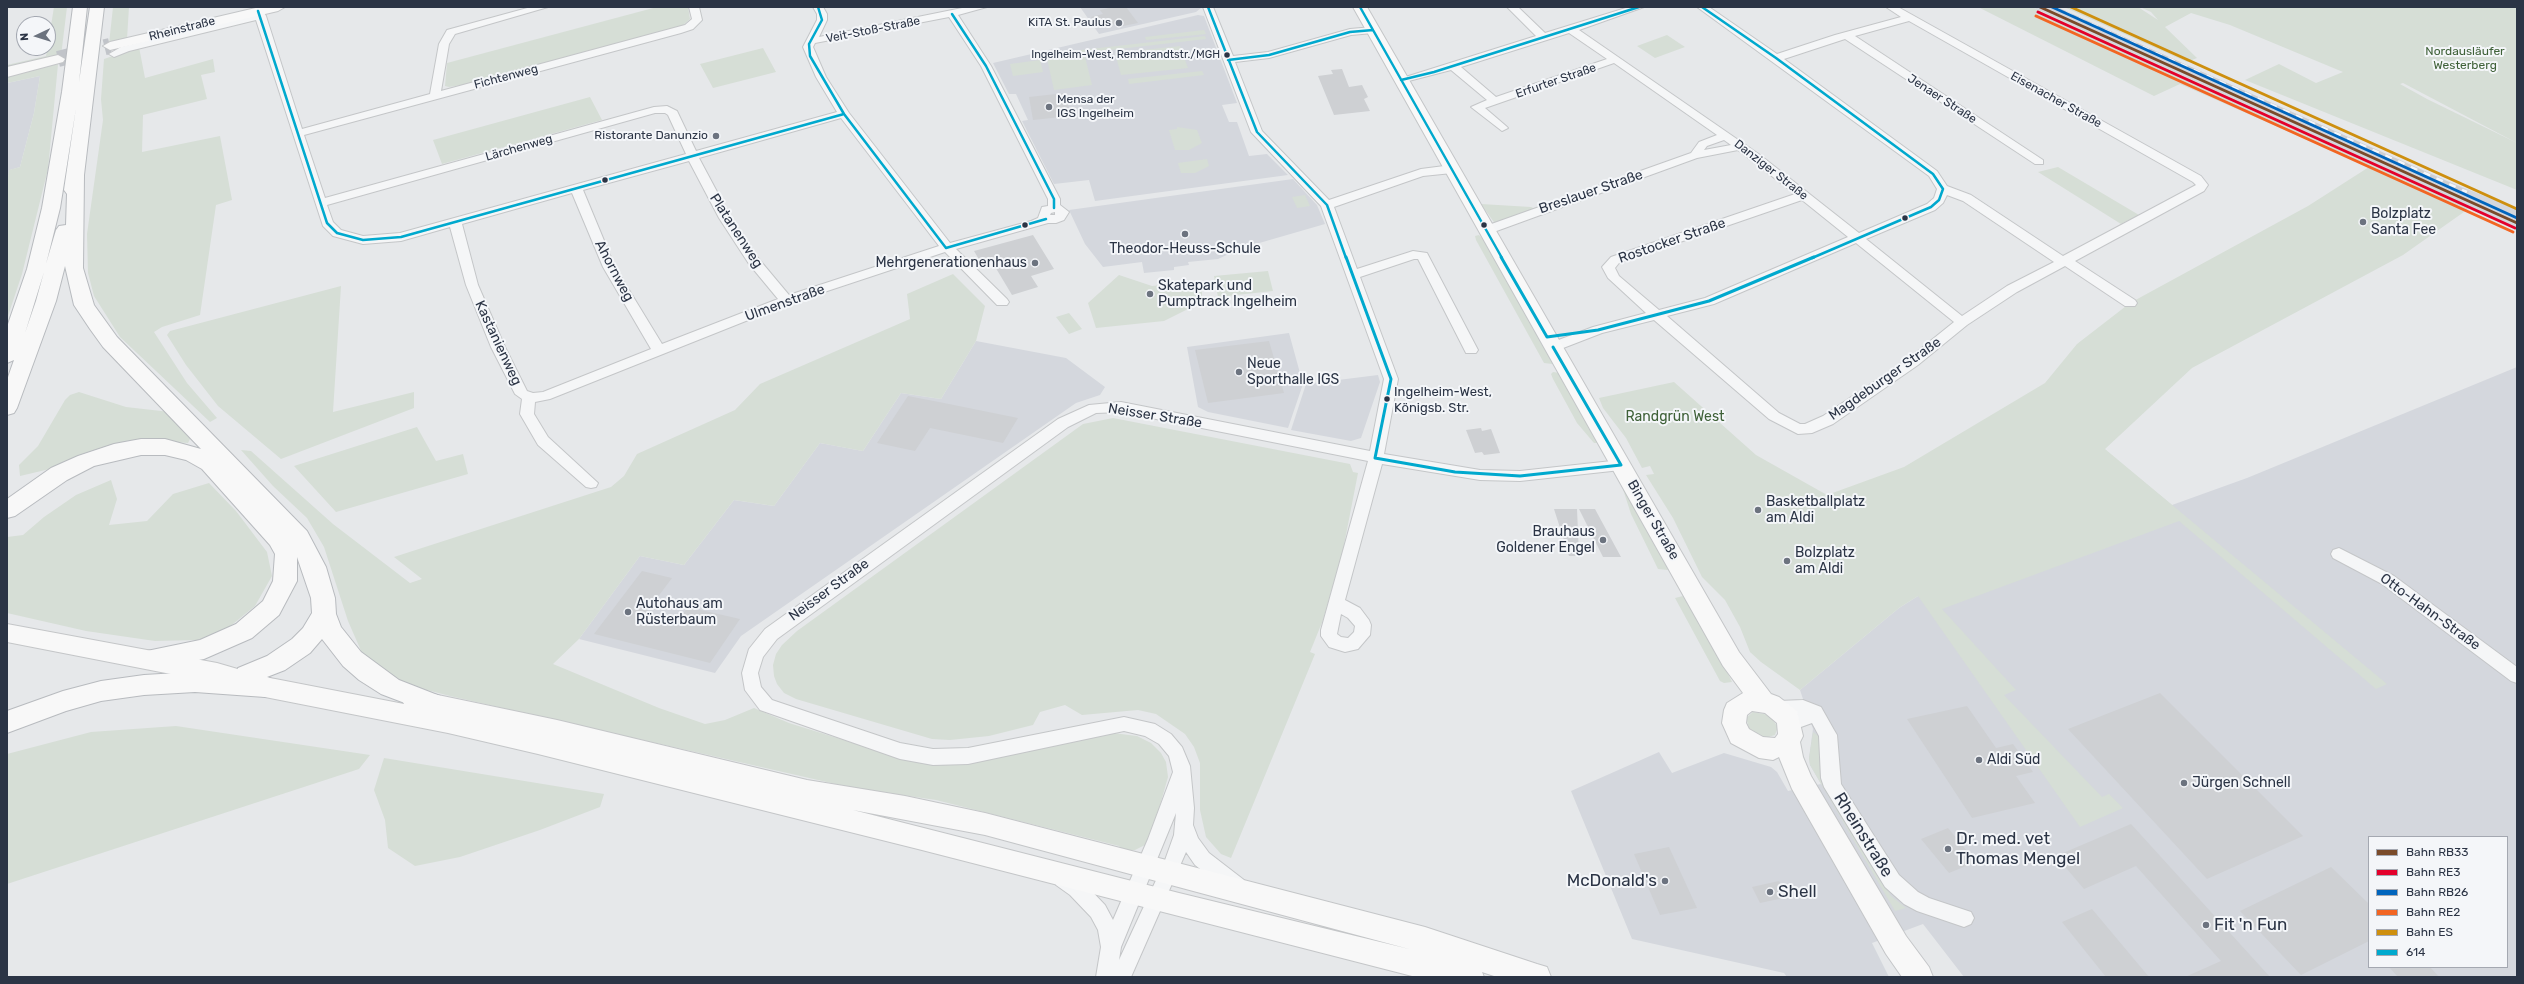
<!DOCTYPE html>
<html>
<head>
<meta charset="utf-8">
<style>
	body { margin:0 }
	#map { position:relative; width:2524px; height:984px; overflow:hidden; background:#e6e8ea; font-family:Rubik,sans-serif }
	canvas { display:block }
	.frame { position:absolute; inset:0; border:8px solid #2b3445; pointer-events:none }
	.legend { position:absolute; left:2368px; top:836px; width:140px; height:132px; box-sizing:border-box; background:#f4f6f9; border:1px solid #a4a8b1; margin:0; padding:5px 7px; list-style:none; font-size:12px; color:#2b3445 }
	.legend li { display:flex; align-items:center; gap:8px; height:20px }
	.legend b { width:20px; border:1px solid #a4a8b1 }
	.north { position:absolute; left:16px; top:16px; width:40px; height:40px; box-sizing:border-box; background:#f4f6f9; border:1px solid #a4a8b1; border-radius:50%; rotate:266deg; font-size:11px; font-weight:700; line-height:16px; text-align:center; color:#2b3445 }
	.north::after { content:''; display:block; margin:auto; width:14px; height:18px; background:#6c737f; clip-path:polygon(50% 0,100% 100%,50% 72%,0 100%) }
</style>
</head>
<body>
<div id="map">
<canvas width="2524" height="984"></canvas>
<div class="frame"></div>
<ul class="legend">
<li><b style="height:5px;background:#7a4b2a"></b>Bahn RB33</li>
<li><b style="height:5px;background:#e4002b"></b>Bahn RE3</li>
<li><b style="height:5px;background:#0065bd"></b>Bahn RB26</li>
<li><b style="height:5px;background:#f26522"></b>Bahn RE2</li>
<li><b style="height:5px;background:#ce8f0e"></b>Bahn ES</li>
<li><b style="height:5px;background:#00a9ce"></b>614</li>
</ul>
<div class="north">N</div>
</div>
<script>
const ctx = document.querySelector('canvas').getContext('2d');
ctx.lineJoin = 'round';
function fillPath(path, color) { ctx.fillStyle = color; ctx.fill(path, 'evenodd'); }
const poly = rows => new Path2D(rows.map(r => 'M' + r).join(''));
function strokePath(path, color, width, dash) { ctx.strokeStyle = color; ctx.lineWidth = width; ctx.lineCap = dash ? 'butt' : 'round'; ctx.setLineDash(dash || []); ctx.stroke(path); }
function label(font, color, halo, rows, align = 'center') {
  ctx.font = font + ' Rubik,sans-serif'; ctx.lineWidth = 4; ctx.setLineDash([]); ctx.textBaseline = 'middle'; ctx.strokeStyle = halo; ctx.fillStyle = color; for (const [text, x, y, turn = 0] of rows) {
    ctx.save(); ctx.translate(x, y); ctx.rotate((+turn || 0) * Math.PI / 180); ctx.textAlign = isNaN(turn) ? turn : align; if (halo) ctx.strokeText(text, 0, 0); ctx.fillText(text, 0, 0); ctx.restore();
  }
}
fillPath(poly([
	[1080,7,1201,7,1201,8,1196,12,1099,34],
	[2032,7,2056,7,2452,183,2517,209,2517,228],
	[1198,15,1204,16,1237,103,1222,105,1229,122,1237,122,1249,156,1267,154,1288,175,1095,201,1089,180,1054,184,1022,121,1028,120,1016,94,1009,94,993,63],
	[40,76,34,113,20,167,10,170,7,185,7,83],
	[1293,179,1317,205,1325,224,1242,248,1218,259,1188,262,1189,265,1174,267,1174,270,1144,273,1142,262,1103,267,1085,244,1069,210],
	[1289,333,1303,384,1288,428,1208,412,1198,407,1187,347],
	[976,341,1066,358,1105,387,1100,395,1076,403,741,636,715,673,579,639,640,556,684,565,734,500,774,506,820,443,863,451,901,393,941,399],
	[2517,367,2517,977,1964,977,1923,924,1872,943,1889,977,1787,977,1784,973,1632,939,1571,791,1659,752,1672,773,1724,753,1771,767,1777,772,1788,791,1821,784,1810,765,1809,758,1813,729,1800,690,1899,608,1918,596,2104,449,2172,505,2247,478],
	[2369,837,2507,837,2507,967,2369,967],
	[1378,375,1380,382,1361,438,1351,441,1291,430,1306,384]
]), '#d4d7dd');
fillPath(poly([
	[54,7,67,7,61,56,7,69,7,65,46,56],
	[113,7,129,7,127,39,109,44],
	[657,7,688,7,690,19,682,26,474,83,449,87,445,86,447,63],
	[1978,7,2032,7,2471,207,2403,255,2192,368,2105,449,2387,684,2376,689,2179,521,1942,609,2016,690,2004,695,2102,797,2109,794,2123,808,2080,827,1918,596,1899,608,1800,690,1761,662,1750,652,1740,627,1725,600,1702,577,1673,518,1646,475,1654,474,1650,466,1642,468,1626,438,1603,408,1599,398,1674,382,1756,455,1827,495,1904,467,2045,383,2077,344,2130,303,2308,206,2369,167,2180,84,2154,96],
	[2064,7,2138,7,2158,20,2151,12,2140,7,2517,7,2517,143,2403,83,2400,84,2427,99,2517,143,2517,190,2245,80,2279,64,2316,83,2343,72,2230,25,2191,13,2165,27,2197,58,2187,62],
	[1204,30,1206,34,1146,40,1145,37],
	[1667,35,1685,47,1655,58,1637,46],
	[1205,36,1206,39,1084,53,1092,85,1054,90,1046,54],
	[1180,46,1188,68,1121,75,1115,53],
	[139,47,145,78,213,59,215,72,201,75,207,99,143,115,142,152,220,136,232,200,216,205,200,315,162,327,154,332,187,383,217,418,210,422,120,337,94,296,88,273,87,234,103,120,101,99,104,59],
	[763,48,776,72,713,88,700,64],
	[1040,60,1043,72,1013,76,1010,64],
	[58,64,48,169,22,274,7,319,7,185,9,170,20,167,34,113,40,76,7,83,7,77],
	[1202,71,1204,75,1129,84,1128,79],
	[590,97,602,120,442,164,433,140],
	[1177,127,1197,130,1202,143,1189,150,1175,150,1169,130,1177,129],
	[1207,159,1209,166,1195,173,1181,173,1178,163],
	[2058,167,2139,215,2121,224,2038,172],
	[1305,195,1310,206,1297,208,1292,197],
	[1481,204,1531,207,1535,209,1496,225],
	[1479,235,1494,252,1555,359,1552,364,1544,363,1476,240,1475,236],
	[1268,271,1273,291,1218,297,1214,276],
	[953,274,985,306,976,341,941,399,901,393,863,451,820,443,774,506,734,500,684,565,640,556,579,639,553,664,659,708,705,724,725,720,754,708,789,723,898,757,1113,733,1137,736,1151,743,1161,753,1166,762,1168,777,1151,837,1145,845,1135,850,1122,850,1119,846,936,800,853,788,450,696,423,689,391,677,362,653,348,621,324,547,307,518,273,486,241,450,251,451,333,524,410,583,422,579,394,557,611,487,624,476,637,454,735,410,760,384,910,319,907,294],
	[1119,275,1152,286,1202,281,1202,302,1164,321,1096,328,1088,303],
	[341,286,333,412,414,392,414,408,281,459,218,406,186,365,167,335,170,331],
	[1069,313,1082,329,1069,334,1056,317],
	[1553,372,1560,373,1601,443,1594,443,1577,423,1553,379,1551,374],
	[79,392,126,407,170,412,191,437,188,443,139,439,107,447,54,468,20,476,19,465,38,446,65,400,70,395],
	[1113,418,1350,464,1353,472,1358,473,1343,550,1323,620,1310,652,1315,654,1231,858,1221,854,1206,837,1200,810,1200,763,1194,747,1185,734,1156,714,1138,710,1082,715,1065,705,1040,712,1033,725,989,736,950,740,932,739,796,699,784,693,777,684,774,676,773,665,776,654,782,645,797,631,1083,424],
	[417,427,436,461,463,454,468,474,336,512,294,466],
	[111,480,117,499,109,525,147,521,173,494,209,483,236,511,267,552,272,576,255,606,228,628,198,640,155,641,86,631,7,613,7,537,23,535,44,517,76,495],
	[1621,483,1655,534,1668,570,1658,569,1631,514],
	[1683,596,1700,616,1732,682,1724,683,1720,681,1675,598],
	[1753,712,1769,715,1778,727,1775,735,1765,738,1750,731,1746,718],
	[176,726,370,755,359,769,7,884,7,754,91,732],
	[1813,732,1821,738,1825,782,1891,896,1906,908,1895,911,1810,765,1809,758],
	[384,758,604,794,600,807,540,830,460,857,415,866,388,848,385,820,374,790]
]), '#d6ded6');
fillPath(poly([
	[1114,7,1126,7,1138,23,1123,26,1121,23,1098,27,1091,17,1103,14,1100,10],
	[1342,69,1349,87,1362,85,1368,97,1364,99,1370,111,1334,115,1318,76,1333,74,1331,70],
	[1065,93,1071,116,1033,120,1029,97],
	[1033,235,1054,269,1031,276,1038,287,1012,295,994,265,984,268,974,251],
	[1269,341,1284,393,1208,403,1195,350],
	[908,396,944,403,1018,418,1003,443,930,428,915,451,877,443],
	[1481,428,1482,431,1491,429,1500,453,1484,455,1482,452,1475,453,1466,430],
	[1554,509,1577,509,1579,556,1569,556],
	[1579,509,1595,509,1621,557,1603,557],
	[642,571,672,578,642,618,674,626,688,607,740,619,710,663,594,634],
	[2160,693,2303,836,2207,879,2068,729],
	[1967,706,1996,748,2013,744,2033,772,2016,776,2035,803,1972,818,1907,719],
	[2131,824,2270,977,2185,977,2221,961,2136,866,2084,889,2056,856],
	[1948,828,1976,862,1949,873,1921,839],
	[1669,847,1697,908,1660,915,1634,854],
	[2331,867,2369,904,2369,941,2301,975,2240,911],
	[1779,881,1788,897,1760,903,1752,887],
	[2092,909,2149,977,2106,977,2062,922],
	[2389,967,2430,967,2439,977,2398,977]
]), '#ced0d3');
strokePath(poly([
	[58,59,110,46]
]), '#c1c4c9', 16, [16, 8]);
const minor = poly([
	[531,7,548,7,455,34,449,44,441,91,685,25,692,19,689,7,699,7,702,20,693,29,681,33,304,135,325,198,654,107,667,106,677,111,696,151,837,112,816,77,803,47,817,20,817,14,813,7,823,7,827,14,827,20,819,37,967,7,987,7,958,15,991,66,1060,199,1060,205,1069,212,1064,220,1056,223,1048,223,956,249,1007,299,1009,302,1007,305,997,305,945,252,791,303,550,399,535,402,534,414,548,437,598,483,596,487,591,488,586,487,538,445,520,414,522,399,515,394,491,347,466,285,450,227,401,241,363,244,333,236,323,226,256,20,129,51,114,57,109,54,121,47,254,15,254,9,262,9,266,16,302,129,430,94,439,44,447,30,531,7],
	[949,17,981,66,1048,199,1048,206,1042,207,1038,218,1031,221,950,243,849,113,826,77,813,47,815,43,949,17],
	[655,113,665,113,668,115,686,154,400,233,363,236,341,230,333,222,327,205,655,113],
	[841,118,939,246,789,295,758,258,731,218,699,158,841,118],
	[689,161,719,218,749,264,778,299,662,344,615,267,583,190,689,161],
	[572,193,603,267,651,349,543,392,533,393,527,391,505,347,478,285,462,224,572,193],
	[1055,212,1055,215,1050,215,1051,213,1055,212],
	[1203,7,1213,7,1233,56,1268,52,1350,29,1373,27,1378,30,1373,33,1351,35,1269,58,1235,62,1262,131,1329,200,1421,169,1452,165,1458,169,1452,173,1423,176,1334,207,1357,269,1413,251,1427,253,1478,350,1476,353,1466,353,1418,259,1414,259,1360,277,1398,379,1384,454,1480,470,1520,471,1621,460,1626,461,1628,465,1626,469,1621,470,1520,481,1480,480,1382,464,1345,600,1360,608,1369,620,1371,625,1370,635,1358,649,1345,652,1329,647,1321,636,1321,630,1368,461,1121,412,1096,413,1068,427,777,639,763,657,758,673,761,687,772,700,900,743,933,749,968,748,1124,717,1155,724,1171,734,1182,747,1190,766,1194,808,1193,825,1198,838,1209,853,1244,880,1246,886,1244,892,1237,895,1230,892,1195,865,1186,852,1131,977,1096,977,1101,947,1098,930,1091,917,1070,895,1056,885,1054,879,1056,873,1063,870,1070,873,1084,883,1105,905,1113,920,1148,839,1173,772,1169,756,1159,744,1145,736,1124,731,968,764,933,765,900,759,760,710,745,690,742,673,749,649,765,629,1058,419,1089,405,1121,402,1370,451,1384,379,1321,206,1251,132,1203,7],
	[1341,614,1348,618,1355,626,1354,632,1348,638,1341,637,1337,634,1341,614],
	[1176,813,1174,835,1164,863,1119,960,1121,947,1176,813],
	[1507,7,1518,7,1545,33,1629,7,1644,7,1579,30,1760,155,1859,233,1927,204,1934,198,1937,189,1929,176,1697,7,1709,7,1777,54,1835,35,1901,17,1886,7,1898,7,2201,176,2208,185,2204,191,2075,261,2135,300,2137,303,2135,306,2125,306,2065,266,2017,292,1967,325,1918,365,1833,424,1812,433,1798,434,1769,419,1654,320,1602,333,1558,350,1548,350,1546,347,1548,344,1593,327,1646,313,1608,278,1602,267,1611,257,1795,194,1738,150,1697,158,1491,233,1483,233,1481,230,1483,227,1691,153,1699,142,1717,135,1614,63,1485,108,1506,126,1508,128,1502,131,1471,107,1487,100,1451,70,1401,83,1396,80,1536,36,1507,7],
	[1909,21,2193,182,2196,185,2063,256,1971,195,1947,186,1937,171,1784,59,1845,39,2035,164,2043,164,2043,160,1855,36,1909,21],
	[1569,33,1607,59,1496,97,1461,67,1569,33],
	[1724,140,1731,145,1704,150,1707,146,1724,140],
	[1947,195,1963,201,2054,262,2007,286,1962,316,1866,239,1935,210,1943,203,1947,195],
	[1802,200,1848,237,1705,298,1659,310,1619,276,1615,268,1619,263,1802,200],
	[1856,243,1954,322,1908,359,1823,416,1805,424,1800,424,1779,413,1667,316,1714,304,1856,243],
	[2339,548,2394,576,2517,667,2517,683,2511,681,2382,584,2333,558,2331,554,2333,550,2339,548],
	[1803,700,1821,707,1834,730,1837,735,1841,784,1899,875,1918,892,1929,898,1971,912,1974,918,1971,924,1964,927,1917,911,1904,904,1885,887,1824,787,1821,778,1819,736,1812,723,1790,731,1784,729,1781,724,1784,719,1798,714,1778,715,1772,713,1769,708,1772,703,1778,701,1803,700]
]);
const secondary = poly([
	[260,7,285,7,278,11,110,50,103,46,110,42,260,7],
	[1353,7,1367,7,1739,652,1771,694,1779,697,1797,711,1803,736,1800,742,1803,757,1811,776,1906,936,1929,967,1933,977,1902,977,1886,954,1792,789,1779,757,1773,760,1759,758,1731,743,1722,723,1724,710,1727,703,1743,693,1723,666,1353,7],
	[1752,711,1765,713,1777,723,1778,734,1775,738,1763,737,1749,729,1746,723,1747,715,1752,711],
	[58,55,65,59,63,62,7,77,7,67,58,55],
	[7,624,217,663,265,677,404,704,402,700,406,693,414,690,557,720,807,780,905,796,985,813,1425,927,1537,964,1547,967,1551,977,1497,977,1482,972,1484,977,1416,977,918,849,538,754,448,733,265,697,217,683,7,642,7,624],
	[853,810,985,835,1409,949,1179,893,853,810]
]);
const motorway = poly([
	[73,7,87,7,79,82,90,7,104,7,84,175,83,268,94,305,117,337,307,531,326,567,335,598,336,614,341,627,361,652,399,680,440,696,444,703,440,710,431,713,381,694,359,680,343,666,322,639,310,653,285,670,267,677,274,680,277,687,274,694,265,697,195,692,144,695,101,701,66,711,7,733,7,711,63,691,101,681,144,675,195,672,235,675,238,668,267,656,292,639,303,628,312,613,311,598,297,557,297,581,279,615,252,638,204,659,151,669,142,666,139,659,142,652,200,640,236,624,263,601,273,581,275,554,270,545,202,469,186,460,165,455,141,455,94,466,67,480,15,516,7,518,7,499,51,468,78,456,114,444,141,439,165,439,201,449,103,347,90,329,74,305,65,266,56,301,17,408,14,413,7,415,7,380,14,360,7,363,7,327,27,269,42,208,62,92,73,7],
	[76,108,64,190,67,194,66,225,59,226,56,230,46,264,60,208,76,108],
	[44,272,36,301,25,333,44,272]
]);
strokePath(minor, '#c4c6c8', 2);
strokePath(secondary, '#c4c6c8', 2);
strokePath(motorway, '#b8bbbf', 2);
fillPath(minor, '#f5f6f7');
fillPath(secondary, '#f8f8f8');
fillPath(motorway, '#f8f8f8');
const rail = poly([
	[2053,7,2467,192]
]);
strokePath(rail, '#cecfd2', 3.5);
strokePath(rail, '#f4f6f9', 2.5, [7]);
strokePath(poly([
	[818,7,822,20,809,44,810,56,844,114,946,248],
	[1208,7,1257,132,1327,205,1346,258],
	[1360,7,1502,258],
	[1702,7,1776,58,1933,174,1943,189,1939,200,1931,207,1812,258],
	[258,11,327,223,337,233,363,240,401,237,844,114],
	[952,14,986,66,1054,199,1054,208],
	[1228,60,1269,55,1350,32,1373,30],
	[1401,80,1434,72,1639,7],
	[946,248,1046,219]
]), '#00a9ce', 2.5);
strokePath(poly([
	[1346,257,1391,379,1375,458],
	[1501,257,1547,337,1598,330,1709,301,1814,257],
	[1553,347,1621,465],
	[1375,458,1455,472,1520,476,1621,465]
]), '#00a9ce', 3);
strokePath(poly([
	[2040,7,2517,223]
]), '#7a4b2a', 3);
strokePath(poly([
	[2038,12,2515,228]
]), '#e4002b', 3);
strokePath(poly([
	[2052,7,2517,218]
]), '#0065bd', 3);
strokePath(poly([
	[2036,16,2513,232]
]), '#f26522', 3);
strokePath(poly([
	[2071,7,2517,209]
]), '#ce8f0e', 3);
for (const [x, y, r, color] of [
	[1119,23,4,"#6c737f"],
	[1227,55,3.5,"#2b3445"],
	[1049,107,4,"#6c737f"],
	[716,136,4,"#6c737f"],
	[605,180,3.5,"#2b3445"],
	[1905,218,3.5,"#2b3445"],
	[2363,222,4,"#6c737f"],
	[1025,225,3.5,"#2b3445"],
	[1484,225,3.5,"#2b3445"],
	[1185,234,4,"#6c737f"],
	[1035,263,4,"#6c737f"],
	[1150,294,4,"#6c737f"],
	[1239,372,4,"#6c737f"],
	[1387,399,3.5,"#2b3445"],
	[1758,510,4,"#6c737f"],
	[1603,540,4,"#6c737f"],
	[1787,561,4,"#6c737f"],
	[628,612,4,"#6c737f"],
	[1979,760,4,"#6c737f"],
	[2184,783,4,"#6c737f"],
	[1948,849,4,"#6c737f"],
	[1665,881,4,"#6c737f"],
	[1770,892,4,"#6c737f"],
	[2206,925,4,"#6c737f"]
]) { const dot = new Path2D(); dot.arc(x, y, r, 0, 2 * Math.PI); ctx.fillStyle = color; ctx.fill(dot); strokePath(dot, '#f4f6f9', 1.5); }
label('11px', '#2b3445', '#f4f6f9', [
	["Ingelheim-West, Rembrandtstr./MGH",1220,55]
], 'right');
label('12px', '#2b3445', '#f4f6f9', [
	["KiTA St. Paulus",1111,23],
	["Mensa der",1057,100,"left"],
	["IGS Ingelheim",1057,114,"left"],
	["Ristorante Danunzio",708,136]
], 'right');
label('12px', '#2b3445', '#f4f6f9', [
	["Rheinstraße",182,29,-14],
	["Veit-Stoß-Straße",873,30,-11],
	["Fichtenweg",506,77,-15],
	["Erfurter Straße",1556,81,-19],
	["Jenaer Straße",1942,99,33],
	["Eisenacher Straße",2056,100,29],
	["Lärchenweg",519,148,-16],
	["Danziger Straße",1771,170,38]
]);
label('12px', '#3f6138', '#f4f6f9', [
	["Nordausläufer",2465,52],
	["Westerberg",2465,66]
]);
label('13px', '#2b3445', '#f4f6f9', [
	["Ingelheim-West,",1394,392],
	["Königsb. Str.",1394,408]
], 'left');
label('14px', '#2b3445', '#f4f6f9', [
	["Breslauer Straße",1591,192,-19],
	["Platanenweg",736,231,57],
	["Rostocker Straße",1672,241,-19],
	["Ahornweg",614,271,62],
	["Ulmenstraße",785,303,-20],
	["Kastanienweg",498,343,65],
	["Magdeburger Straße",1885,379,-35],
	["Neisser Straße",1155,416,9],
	["Binger Straße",1653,520,60],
	["Neisser Straße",829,590,-36],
	["Otto-Hahn-Straße",2430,612,36]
]);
label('14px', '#2b3445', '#f4f6f9', [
	["Bolzplatz",2371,214],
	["Santa Fee",2371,230],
	["Theodor-Heuss-Schule",1185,249,"center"],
	["Mehrgenerationenhaus",1027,263,"right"],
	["Skatepark und",1158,286],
	["Pumptrack Ingelheim",1158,302],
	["Neue",1247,364],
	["Sporthalle IGS",1247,380],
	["Basketballplatz",1766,502],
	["am Aldi",1766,518],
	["Brauhaus",1595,532,"right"],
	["Goldener Engel",1595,548,"right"],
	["Bolzplatz",1795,553],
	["am Aldi",1795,569],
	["Autohaus am",636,604],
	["Rüsterbaum",636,620],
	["Aldi Süd",1987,760],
	["Jürgen Schnell",2192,783]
], 'left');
label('14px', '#3f6138', '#f4f6f9', [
	["Randgrün West",1675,417]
]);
label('17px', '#2b3445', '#f4f6f9', [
	["Rheinstraße",1863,835,58]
]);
label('17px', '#2b3445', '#f4f6f9', [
	["Dr. med. vet",1956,839],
	["Thomas Mengel",1956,859],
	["McDonald's",1657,881,"right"],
	["Shell",1778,892],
	["Fit 'n Fun",2214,925]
], 'left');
</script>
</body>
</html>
